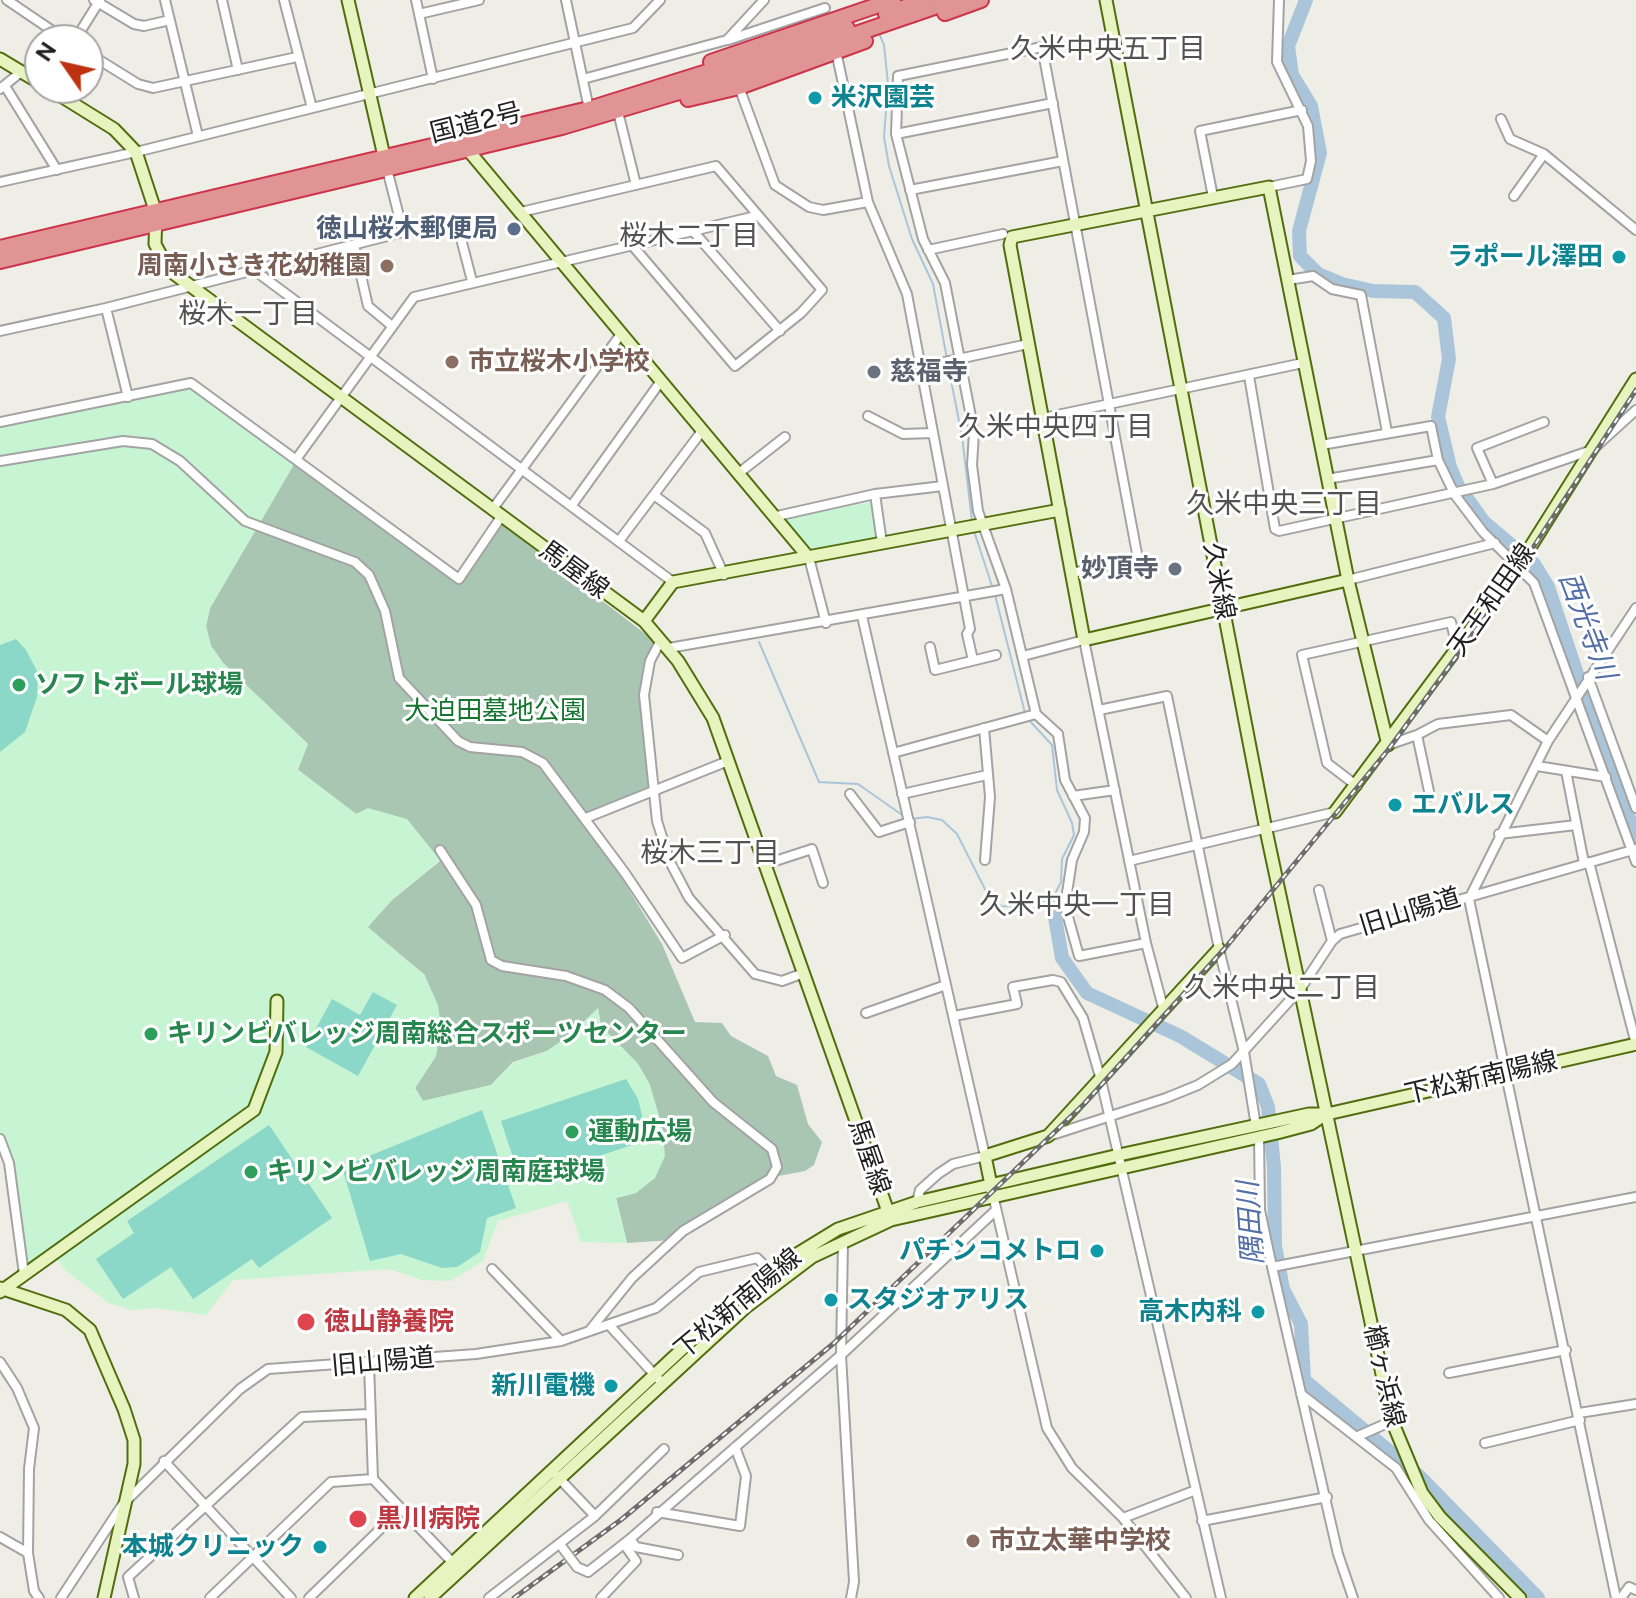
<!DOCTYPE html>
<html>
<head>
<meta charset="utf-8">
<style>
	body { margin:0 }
	#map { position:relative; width:1636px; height:1598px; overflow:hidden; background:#efeee6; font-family:"Public Sans",sans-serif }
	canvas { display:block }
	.north { position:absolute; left:24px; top:24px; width:80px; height:80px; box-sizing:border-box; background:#fff; border:2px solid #a5a5a5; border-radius:50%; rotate:304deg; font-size:22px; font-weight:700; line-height:32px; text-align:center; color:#1f1f1f }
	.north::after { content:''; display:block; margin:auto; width:28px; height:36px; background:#be3210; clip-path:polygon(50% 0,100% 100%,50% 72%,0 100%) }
</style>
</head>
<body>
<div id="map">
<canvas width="1636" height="1598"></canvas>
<div class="north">N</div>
</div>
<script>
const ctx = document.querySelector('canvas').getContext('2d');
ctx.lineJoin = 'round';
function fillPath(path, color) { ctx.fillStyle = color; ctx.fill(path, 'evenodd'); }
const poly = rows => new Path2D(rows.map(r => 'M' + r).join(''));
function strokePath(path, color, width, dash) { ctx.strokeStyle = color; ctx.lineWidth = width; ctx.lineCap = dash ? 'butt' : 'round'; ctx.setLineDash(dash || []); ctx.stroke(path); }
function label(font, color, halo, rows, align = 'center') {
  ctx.font = font + ' "Public Sans","Noto Sans JP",sans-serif'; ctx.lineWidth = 6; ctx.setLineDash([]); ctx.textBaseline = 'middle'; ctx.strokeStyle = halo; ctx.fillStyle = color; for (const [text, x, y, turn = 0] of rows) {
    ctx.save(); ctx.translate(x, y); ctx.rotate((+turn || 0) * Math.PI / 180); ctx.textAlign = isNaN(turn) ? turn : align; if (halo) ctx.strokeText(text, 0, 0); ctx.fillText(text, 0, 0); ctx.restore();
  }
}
fillPath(poly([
	[297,459,458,579,500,522,657,643,646,660,641,690,655,788,584,816,662,944,695,1022,722,1023,731,1036,768,1056,776,1076,797,1085,808,1124,822,1142,814,1165,805,1171,773,1177,672,1240,627,1243,616,1198,636,1193,650,1085,638,1064,601,1026,598,1009,569,1036,547,1051,513,1062,491,1085,423,1101,415,1088,436,1056,425,975,367,927,392,900,440,861,356,814,297,769,308,744,223,663,211,646,206,626,210,608]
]), '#a9c6b3');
fillPath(poly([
	[198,383,297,459,210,608,206,626,211,646,223,663,308,744,298,770,356,814,368,808,407,819,440,860,392,900,368,927,425,976,438,1005,441,1027,436,1056,415,1088,423,1101,491,1085,513,1063,547,1051,569,1036,598,1008,601,1026,638,1064,650,1085,662,1126,665,1156,655,1178,636,1193,616,1198,627,1243,581,1242,567,1201,498,1221,483,1261,450,1281,422,1280,390,1269,233,1280,206,1315,156,1308,131,1310,109,1303,66,1271,52,1253,24,1274,13,1194,0,1141,0,421],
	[871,502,876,539,814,551,784,518]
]), '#c7f5d3');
fillPath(poly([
	[16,639,26,650,38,673,37,697,25,732,0,752,0,645],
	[373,992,397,1005,358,1076,306,1047,332,999,360,1015],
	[626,1079,638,1099,642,1115,638,1143,521,1182,501,1121],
	[482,1110,516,1208,487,1218,480,1252,457,1267,442,1268,401,1254,370,1261,342,1167],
	[269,1125,332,1218,259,1268,252,1259,193,1299,171,1267,123,1299,96,1259,134,1233,127,1221]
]), '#8bd7c8');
strokePath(poly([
	[879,33,884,45,888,84,884,137,889,166,912,239,933,284,947,359],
	[948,365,962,436,972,521],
	[974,531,993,589],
	[995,595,1025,713],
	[759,642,819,782,858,784,905,817],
	[911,819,927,817,942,820,957,834,989,897,1001,906,1023,907,1052,900,1061,882,1062,859,1074,835,1072,823,1057,790,1052,745,1028,719]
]), '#aac5d9', 2);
strokePath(poly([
	[1306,0,1288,46,1292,75,1311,106,1320,153,1299,231,1300,256,1318,274,1342,284,1373,291,1415,292,1444,318,1449,359,1438,417,1450,467,1458,486,1484,522,1534,564,1548,587,1599,740,1636,837],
	[1052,900,1062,958,1087,993,1180,1036,1259,1084,1268,1107,1274,1167,1275,1246,1283,1289,1301,1324,1304,1380,1419,1476,1538,1598]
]), '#aac5d9', 14);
const street = poly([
	[7,0,66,40],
	[94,0,134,24,144,26,170,20],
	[165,0,198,136],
	[222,0,238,70],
	[284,0,312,108],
	[416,0,433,79],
	[566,0,589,109],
	[419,14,479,0],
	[75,40,100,0],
	[728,40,825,8],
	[836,51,868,202,907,294,970,629,967,634,973,660],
	[88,53,138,84,153,88,297,57],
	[583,79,727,40,764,0],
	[5,86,57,170],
	[739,87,775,185,809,207,823,210,868,202],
	[0,89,21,72],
	[618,112,636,185],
	[1501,119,1510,139,1544,154,1636,230],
	[896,134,898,76,1042,47,1138,559,1072,573],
	[387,169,403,232],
	[0,182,136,152,633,28,660,0],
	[1269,187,1307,179,1311,161,1308,126,1277,62,1279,0],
	[910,190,1063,161],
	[1514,196,1544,154],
	[1213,197,1200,131,1302,110],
	[521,212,716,166,822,290,801,313,735,366,632,245],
	[693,231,780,331],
	[354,245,368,306,392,326],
	[928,250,1003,234],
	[254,270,673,582],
	[1288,280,1313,276,1332,289,1361,295,1387,432],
	[106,308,128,397],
	[0,331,106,308,403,232,453,224,458,227,472,281],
	[921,367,1028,344],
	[1249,376,1275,529,1279,531,1493,484,1592,450,1636,410],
	[868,416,903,434,932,433],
	[1043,418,1303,363],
	[0,422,191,383,459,579,501,517],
	[1321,445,1431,426,1438,460,1455,495,1483,532,1534,583,1636,862],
	[297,458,414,297,756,216],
	[0,461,123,441,152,444,180,461,245,521,355,562,369,575,385,611,399,678,458,741,470,747,522,752,543,763,625,873,682,958,725,935],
	[739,473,785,437],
	[1327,479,1438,460],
	[1493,484,1477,448,1544,422],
	[875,494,882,543],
	[654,495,705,533,724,575],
	[572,505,661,381],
	[492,510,621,334],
	[777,516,875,494,943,486],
	[619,541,702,431],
	[809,558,826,623],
	[1348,580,1495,543],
	[862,616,985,1156,953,1164,938,1174,920,1190,917,1202],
	[661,640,650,661,644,695,657,821,670,862,689,898,755,974,782,981,804,973],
	[930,647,935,670,996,655],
	[669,648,1006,589],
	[1023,656,1084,640,1146,943,1164,1011],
	[1588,677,1636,808],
	[1099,710,1167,696,1219,949,1244,1052,1256,1126],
	[1036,714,1058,734,1065,780,1085,818,1084,832,1072,860,1065,906,1079,956,1146,943],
	[984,728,990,797,985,860],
	[1388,745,1417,735],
	[893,753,1036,714,1006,589,978,511,972,465,974,432,945,283,923,239,896,134,1053,103],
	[1537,766,1606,777],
	[1566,771,1584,863],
	[1357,786,1327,763,1302,655,1451,622,1457,648],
	[850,794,879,832,910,822],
	[902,794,987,775],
	[1073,796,1115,790],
	[1430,796,1417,735,1438,724,1511,715,1548,741],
	[586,818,728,761],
	[1499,834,1576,825],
	[440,850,476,905,491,960,502,966,566,976,605,990,629,1008,713,1102,772,1149,777,1167,770,1179,683,1231,632,1278,590,1330],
	[1129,861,1335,812],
	[1589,862,1636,1044],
	[766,864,812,849,823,883],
	[1319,890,1332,941],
	[866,1013,946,985],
	[954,1016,1017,1004,1013,987,1053,980,1061,982,1083,1018,1101,1080,1221,1598],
	[1049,1136,1166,1098,1198,1085,1232,1064,1301,988,1332,941,1340,934,1636,849],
	[1259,1136,1260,1210,1272,1267,1338,1554,1353,1598],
	[0,1139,9,1163,24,1274],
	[993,1195,1047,1428,1072,1468,1123,1518,1186,1598],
	[843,1242,841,1355,854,1582,851,1598],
	[1272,1267,1636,1197],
	[492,1269,561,1341],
	[610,1326,663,1384],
	[0,1362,17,1388,34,1428,29,1469,28,1553,34,1591,39,1598],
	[369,1364,373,1479,454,1564],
	[1449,1373,1566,1350],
	[1301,1394,1396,1468,1429,1520,1499,1598],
	[1579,1413,1636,1404],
	[1356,1437,1392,1421],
	[1485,1443,1580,1420],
	[164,1461,291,1598],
	[557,1476,595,1516],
	[657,1512,740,1526,746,1476,735,1447],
	[1123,1518,1196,1490],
	[1202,1521,1327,1497],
	[0,1537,28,1553],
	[630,1539,636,1547,678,1555],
	[577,1567,588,1572,630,1539,841,1355,995,1211],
	[61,1598,123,1504,240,1389,268,1369,476,1354,561,1341,656,1308,699,1272,757,1258,779,1280],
	[134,1598,128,1577,302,1417,369,1414],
	[210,1598,331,1482,373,1479],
	[309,1598,401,1509],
	[489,1598,595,1516,664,1449],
	[601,1598,636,1561,624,1544],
	[1616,1598,1469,899,1548,741,1636,608],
	[1621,1598,1629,1587,1636,1590]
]);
const secondary = poly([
	[348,0,384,156],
	[1106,0,1266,830,1392,1421,1422,1493,1440,1517,1520,1598],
	[0,59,40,83],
	[48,88,114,129,136,152,156,213,155,244,169,270,644,621,678,661,713,718,891,1220],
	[468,150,809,558],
	[1348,580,1084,640,1010,245,1012,237,1269,187,1348,580,1388,745],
	[644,621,673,582,1060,510],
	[1335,812,1519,565,1636,379],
	[992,1190,985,1156,1048,1136,1219,949],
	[0,1288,66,1310,90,1330,124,1409,134,1440,134,1464,104,1598],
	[0,1292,254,1110,276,1052,277,1001],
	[415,1598,738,1297,771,1270,838,1229,917,1202,1119,1155,1309,1114,1327,1114,1636,1044],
	[430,1598,746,1307,812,1257,891,1220,1277,1133,1311,1124,1326,1114]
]);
const highway = poly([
	[945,13,981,0],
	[886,14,925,0],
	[711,62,893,0],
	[688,99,739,87,865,41],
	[0,248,589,109,847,28],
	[0,261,562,127,736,75,955,0]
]);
strokePath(street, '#a3a3a3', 12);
strokePath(secondary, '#516e0e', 15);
strokePath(highway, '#cd334b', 18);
strokePath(street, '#fff', 8);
strokePath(secondary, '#e7f4bf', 11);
strokePath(highway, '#e09594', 14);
const rail = poly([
	[514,1598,622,1519,834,1343,1084,1104,1226,947,1388,750,1508,586,1636,390]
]);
strokePath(rail, '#6d6d6d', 5);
strokePath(rail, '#fff', 2, [6]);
const streetBridge = poly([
	[562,1547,577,1567]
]);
strokePath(streetBridge, '#a3a3a3', 12, []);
strokePath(streetBridge, '#fff', 8);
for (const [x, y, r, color] of [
	[815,98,8,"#0f9aa8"],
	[514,229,8,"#5c6f8a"],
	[1619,257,8,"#0f9aa8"],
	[387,266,8,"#8d6e63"],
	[452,362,8,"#8d6e63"],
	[874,372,8,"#6b7280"],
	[1175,569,8,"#6b7280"],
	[19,685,8,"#2e9e5b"],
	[1395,805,8,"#0f9aa8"],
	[151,1034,8,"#2e9e5b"],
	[572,1132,8,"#2e9e5b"],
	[251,1172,8,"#2e9e5b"],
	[1097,1251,8,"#0f9aa8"],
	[831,1300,8,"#0f9aa8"],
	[1258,1312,8,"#0f9aa8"],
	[306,1322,10,"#e0444e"],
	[611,1386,8,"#0f9aa8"],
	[358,1519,10,"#e0444e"],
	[973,1541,8,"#8d6e63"],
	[320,1547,8,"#0f9aa8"]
]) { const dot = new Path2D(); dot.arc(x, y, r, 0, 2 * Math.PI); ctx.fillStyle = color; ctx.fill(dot); strokePath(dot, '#fff', 3); }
label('bold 26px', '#0d838f', '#fff', [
	["米沢園芸",831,98,"left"],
	["ラポール澤田",1603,257],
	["エバルス",1411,805,"left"],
	["パチンコメトロ",1081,1251],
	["スタジオアリス",847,1300,"left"],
	["高木内科",1242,1312],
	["新川電機",595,1386],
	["本城クリニック",304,1547]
], 'right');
label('26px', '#1f1f1f', '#fff', [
	["国道2号",476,123,-14],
	["馬屋線",574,570,36],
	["久米線",1219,581,80],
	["天王和田線",1492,600,-55],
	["旧山陽道",1410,912,-17],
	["下松新南陽線",1481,1078,-13],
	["馬屋線",869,1157,71],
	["下松新南陽線",738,1304,-40],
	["旧山陽道",383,1362,-5],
	["櫛ヶ浜線",1384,1376,77]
]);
label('bold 26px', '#4e5e75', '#fff', [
	["徳山桜木郵便局",498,229]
], 'right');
label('bold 26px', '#785e54', '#fff', [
	["周南小さき花幼稚園",371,266,"right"],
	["市立桜木小学校",468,362],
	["市立太華中学校",989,1541]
], 'left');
label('bold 26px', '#5b616d', '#fff', [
	["慈福寺",890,372],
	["妙頂寺",1159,569,"right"]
], 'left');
label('bold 26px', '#27864d', '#fff', [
	["ソフトボール球場",35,685],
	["キリンビバレッジ周南総合スポーツセンター",167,1034],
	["運動広場",588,1132],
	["キリンビバレッジ周南庭球場",267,1172]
], 'left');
label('26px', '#15752f', '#fff', [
	["大迫田墓地公園",495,711]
]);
label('bold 26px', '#be3a42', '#fff', [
	["徳山静養院",324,1322],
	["黒川病院",376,1519]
], 'left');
label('28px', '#525252', '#fff', [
	["久米中央五丁目",1108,49],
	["桜木二丁目",689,236],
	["桜木一丁目",248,314],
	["久米中央四丁目",1056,427],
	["久米中央三丁目",1284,504],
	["桜木三丁目",710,853],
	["久米中央一丁目",1077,905],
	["久米中央二丁目",1282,988]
]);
label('italic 28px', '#536da7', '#fff', [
	["西光寺川",1587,626,69],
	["隅田川",1251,1223,-94]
]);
</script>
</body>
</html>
